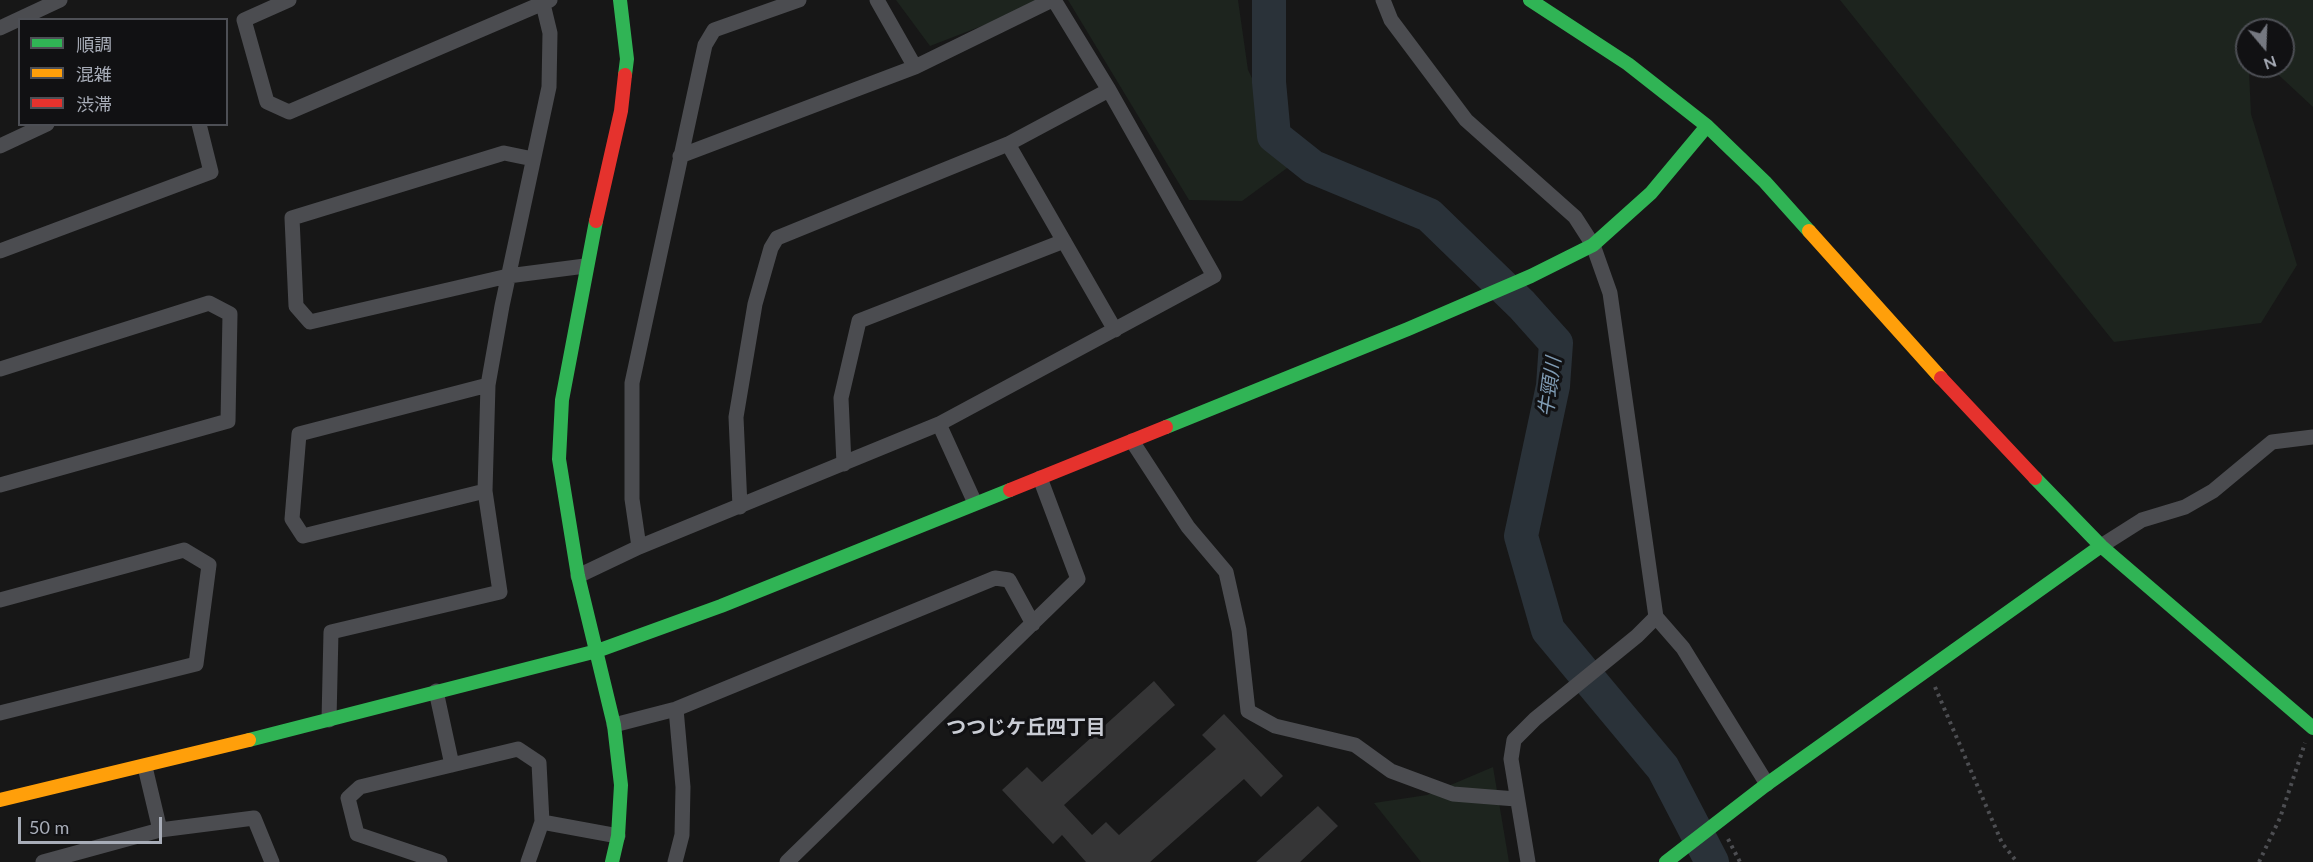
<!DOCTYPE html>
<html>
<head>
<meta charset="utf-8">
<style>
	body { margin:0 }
	#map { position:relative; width:2313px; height:862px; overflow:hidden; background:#171717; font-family:Lato,"Noto Sans JP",sans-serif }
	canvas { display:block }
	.legend { position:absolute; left:18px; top:18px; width:210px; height:108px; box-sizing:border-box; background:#111113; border:2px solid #4d4f55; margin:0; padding:8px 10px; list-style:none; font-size:18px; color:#a8adb8 }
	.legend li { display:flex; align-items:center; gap:12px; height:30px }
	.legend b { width:30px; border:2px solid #4d4f55 }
	.north { position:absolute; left:2235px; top:18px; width:60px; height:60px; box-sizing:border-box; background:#111113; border:2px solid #4d4f55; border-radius:50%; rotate:161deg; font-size:16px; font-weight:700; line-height:24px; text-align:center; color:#a8adb8 }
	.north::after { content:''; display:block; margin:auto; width:21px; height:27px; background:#757880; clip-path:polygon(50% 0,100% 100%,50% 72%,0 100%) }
	.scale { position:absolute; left:18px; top:817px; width:144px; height:27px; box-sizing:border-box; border:3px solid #a8adb8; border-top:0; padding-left:8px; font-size:18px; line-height:21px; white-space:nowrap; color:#a8adb8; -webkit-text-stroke:4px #111113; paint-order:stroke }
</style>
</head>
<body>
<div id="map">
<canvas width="2313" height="862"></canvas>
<ul class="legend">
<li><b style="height:8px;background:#30b455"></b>順調</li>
<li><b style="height:8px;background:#ff9f0a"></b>混雑</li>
<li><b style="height:8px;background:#e5322d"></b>渋滞</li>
</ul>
<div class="north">N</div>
<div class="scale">50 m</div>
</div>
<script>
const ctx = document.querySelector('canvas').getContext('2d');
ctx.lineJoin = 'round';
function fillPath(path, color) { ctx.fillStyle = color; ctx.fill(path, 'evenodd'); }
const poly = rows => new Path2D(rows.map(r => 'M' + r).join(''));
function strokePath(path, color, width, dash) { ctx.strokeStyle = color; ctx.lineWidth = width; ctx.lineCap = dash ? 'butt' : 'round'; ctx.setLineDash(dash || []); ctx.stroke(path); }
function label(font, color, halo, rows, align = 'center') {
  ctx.font = font + ' Lato,"Noto Sans JP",sans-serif'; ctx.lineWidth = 6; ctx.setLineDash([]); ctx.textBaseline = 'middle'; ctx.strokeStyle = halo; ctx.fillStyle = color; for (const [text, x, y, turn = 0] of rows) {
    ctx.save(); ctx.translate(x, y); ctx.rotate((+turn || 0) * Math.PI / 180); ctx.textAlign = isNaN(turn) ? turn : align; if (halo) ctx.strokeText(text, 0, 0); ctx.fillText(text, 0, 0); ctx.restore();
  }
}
fillPath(poly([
	[896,0,1049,0,930,46],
	[1068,0,1238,0,1248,70,1294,163,1242,201,1189,200],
	[1840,0,2313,0,2313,107,2269,66,2283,66,2283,30,2247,30,2251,114,2297,265,2261,323,2114,342],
	[1493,767,1509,862,1421,862,1374,803,1427,795]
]), '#1d241e');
strokePath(poly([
	[1269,0,1269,82,1274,136,1313,167,1429,215,1522,305,1556,343,1553,386,1521,536,1548,630,1663,768,1712,862]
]), '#2a3239', 34);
fillPath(poly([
	[1154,681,1175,705,1064,805,1092,835,1106,822,1119,835,1216,749,1202,735,1224,714,1283,776,1261,797,1244,779,1150,862,1086,862,1062,835,1053,844,1002,790,1027,767,1042,782],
	[1318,806,1338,826,1300,862,1256,862]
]), '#353536');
strokePath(poly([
	[1935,687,2002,843,2017,862],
	[1728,839,1740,862],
	[2259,862,2280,818,2305,743]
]), '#4d4e52', 4, [3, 4.5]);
strokePath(poly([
	[289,0,244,20,267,102,289,112,550,0],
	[877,0,915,67],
	[1383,0,1391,20,1466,120,1575,217,1593,245,1610,293,1656,617,1683,648,1767,784],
	[0,28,60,0],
	[1008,144,1115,330],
	[0,146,47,124],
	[680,156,915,67,1052,0],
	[533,159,504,153,292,218,296,306,310,322,508,276,585,266],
	[0,251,211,172,199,124],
	[0,369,209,303,230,314,228,421,0,485],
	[939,424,975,503],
	[1132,441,1188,527,1226,572,1239,630,1248,711,1275,726,1355,745,1391,771,1453,794,1516,799],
	[844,464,841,398,859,321,1064,241],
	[485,491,303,536,292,519,299,434,488,385],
	[740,507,736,417,755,304,771,248,777,238,1008,144,1109,90],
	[2101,546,2142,520,2185,507,2213,491,2272,442,2313,437],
	[639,547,632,499,632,383,705,45,714,30,799,0],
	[578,576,639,547,939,424,1214,276,1109,90,1054,0],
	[0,600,184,550,209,565,196,664,0,713],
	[436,691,452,765],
	[329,720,331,632,500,592,485,491,488,385,502,306,549,87,550,33,542,0],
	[614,725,676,709,995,578,1009,580,1033,624],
	[145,767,160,830],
	[542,822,618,836],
	[43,862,160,830,254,818,272,862],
	[440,862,357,834,348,798,360,787,518,749,539,763,542,822,528,862],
	[675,862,682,835,683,787,676,709],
	[787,862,1078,579,1040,478],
	[1528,862,1511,759,1514,740,1535,719,1637,636,1656,617]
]), '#4b4c50', 15);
strokePath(poly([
	[620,0,627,59,625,75],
	[1530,0,1628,64,1707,126,1765,182,1809,231],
	[596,221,562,400,559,459,578,576,614,725,621,785,618,836,612,862],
	[1166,427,1408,329,1531,276,1593,245,1651,193,1707,126],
	[2035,478,2101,546,2313,728],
	[249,740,597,651,721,606,1010,490],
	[1666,862,1767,784,2101,546]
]), '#30b455', 14);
strokePath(poly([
	[1809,231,1941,378],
	[0,800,249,740]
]), '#ff9f0a', 14);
strokePath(poly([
	[596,221,621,111,625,75],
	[1941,378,2035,478],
	[1010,490,1166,427]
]), '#e5322d', 14);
label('italic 20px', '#7f9bb3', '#111113', [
	["牛頸川",1550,387,-82]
]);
label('bold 20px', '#c9ccd4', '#111113', [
	["つつじケ丘四丁目",1026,728]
]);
</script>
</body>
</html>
